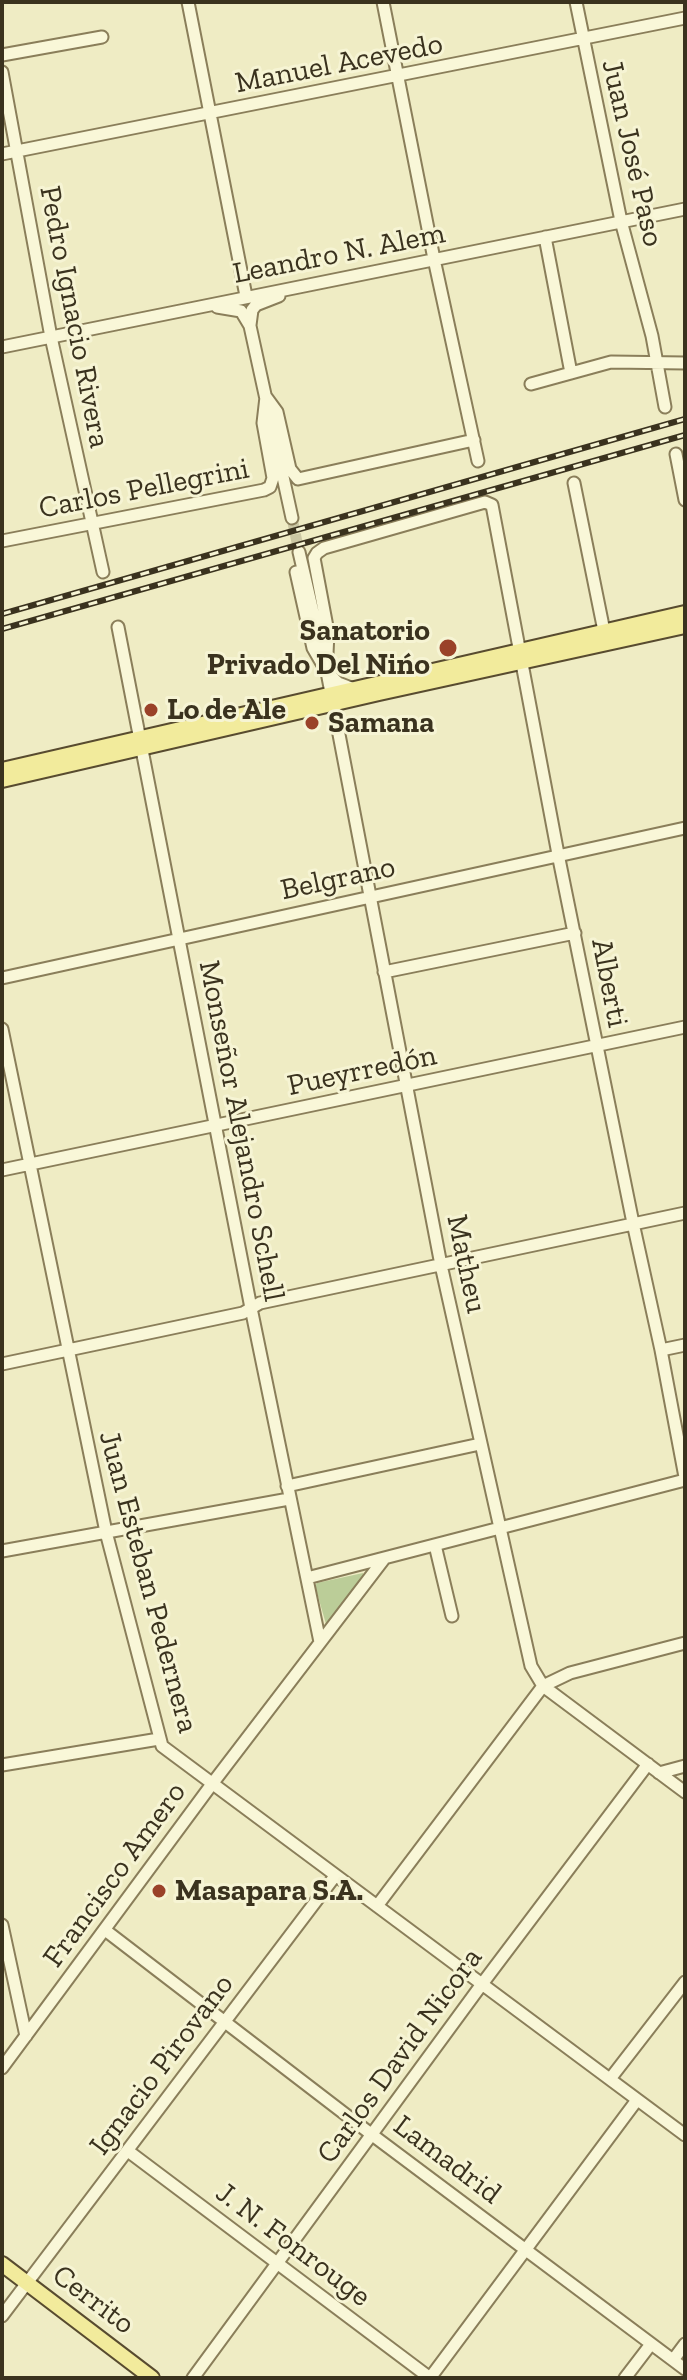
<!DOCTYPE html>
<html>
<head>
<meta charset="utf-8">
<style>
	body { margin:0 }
	#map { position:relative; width:687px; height:2380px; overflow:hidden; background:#efecc4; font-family:"Zilla Slab",serif }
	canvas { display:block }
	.frame { position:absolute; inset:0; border:4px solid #3a321e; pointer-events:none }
</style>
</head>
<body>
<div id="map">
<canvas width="687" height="2380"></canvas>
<div class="frame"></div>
</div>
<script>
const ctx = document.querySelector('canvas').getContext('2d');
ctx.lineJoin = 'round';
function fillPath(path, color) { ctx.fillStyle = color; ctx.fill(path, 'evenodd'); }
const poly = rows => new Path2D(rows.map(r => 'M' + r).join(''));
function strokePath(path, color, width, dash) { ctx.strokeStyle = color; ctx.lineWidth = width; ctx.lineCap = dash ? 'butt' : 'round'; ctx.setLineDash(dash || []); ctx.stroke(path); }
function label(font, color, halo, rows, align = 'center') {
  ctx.font = font + ' "Zilla Slab",serif'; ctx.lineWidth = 6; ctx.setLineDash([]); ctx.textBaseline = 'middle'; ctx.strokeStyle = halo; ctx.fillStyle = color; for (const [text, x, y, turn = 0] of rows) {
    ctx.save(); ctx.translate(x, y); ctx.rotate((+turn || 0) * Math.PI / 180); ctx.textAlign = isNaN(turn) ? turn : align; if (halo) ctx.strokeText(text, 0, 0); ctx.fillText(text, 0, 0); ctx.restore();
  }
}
fillPath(poly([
	[363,1573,364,1578,326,1624,315,1586,317,1583]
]), '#bbcd98');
strokePath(poly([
	[292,518,299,552]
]), '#cbc7a3', 11, [11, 5.5]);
const minor = poly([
	[188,2,246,296],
	[383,2,434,259,478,461],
	[576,2,621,221,652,336,665,407],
	[2,55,102,37],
	[2,72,51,337,103,572],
	[2,154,685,18],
	[545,237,571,373],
	[217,307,241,311,250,326,292,518],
	[250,325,252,310,256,305,279,296],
	[2,347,685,209],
	[531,384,611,362,685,363],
	[266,397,277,412,290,469,298,479,474,440],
	[676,454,685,500],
	[574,483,604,631],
	[2,541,264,490,270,487,273,478,263,423,266,397],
	[299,552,327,672,441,1265,531,1666,543,1686,685,1792],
	[296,572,313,648,327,672,338,683,351,688],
	[118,627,251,1308,320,1642],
	[327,654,328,632,314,558,317,553,324,548,485,502,492,505,558,854,633,1223,661,1350,685,1477],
	[384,972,575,933],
	[2,978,685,828],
	[2,1029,106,1532,162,1746,685,2135],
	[2,1170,685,1027],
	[661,1350,685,1345],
	[2,1364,243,1313,260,1303,685,1213],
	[287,1486,480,1444],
	[435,1545,452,1616],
	[2,1551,289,1499],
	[307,1578,685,1480],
	[2,1765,159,1739],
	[659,1773,685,1766],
	[377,1906,543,1686,570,1673,685,1643],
	[2,1925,26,2036],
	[105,1930,371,2134,685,2369],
	[2,2068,212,1784,384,1559],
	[610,2079,685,1982],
	[128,2151,430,2378],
	[2,2316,335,1876],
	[673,2360,685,2344],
	[193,2378,482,1984,648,1764],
	[430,2378,637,2100],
	[625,2378,651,2344]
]);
const major = poly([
	[2,770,685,613],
	[2,780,379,693,685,626],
	[2,2264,152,2378]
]);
strokePath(minor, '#8a7e5a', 15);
strokePath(major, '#584b2f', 18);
strokePath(minor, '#f9f7d8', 11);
strokePath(major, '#f2eb9c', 14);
const rail = poly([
	[2,614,685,419],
	[2,629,685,435]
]);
strokePath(rail, '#3a321e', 6);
strokePath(rail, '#f6f4d4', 3, [9]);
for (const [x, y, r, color] of [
	[448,648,10,"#9a4229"],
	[151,710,8,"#9a4229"],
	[312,723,8,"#9a4229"],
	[159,1891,8,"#9a4229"]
]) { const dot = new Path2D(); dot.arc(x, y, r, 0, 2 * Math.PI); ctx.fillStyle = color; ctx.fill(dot); strokePath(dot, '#f6f4d4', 3); }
label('30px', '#3a321e', '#f6f4d4', [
	["Manuel Acevedo",339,64,-11],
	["Juan José Paso",632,153,77],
	["Leandro N. Alem",339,254,-11],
	["Pedro Ignacio Rivera",74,317,79],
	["Carlos Pellegrini",144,489,-11],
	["Belgrano",338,879,-12],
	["Alberti",609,983,79],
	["Pueyrredón",362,1071,-12],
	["Monseñor Alejandro Schell",241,1131,79],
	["Matheu",466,1264,78],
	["Juan Esteban Pedernera",148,1582,75],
	["Francisco Amero",115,1875,-54],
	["Carlos David Nicora",400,2056,-54],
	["Ignacio Pirovano",162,2065,-53],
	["Lamadrid",447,2160,37],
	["J. N. Fonrouge",293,2245,37],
	["Cerrito",93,2300,37]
]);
label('bold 30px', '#3a321e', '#f6f4d4', [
	["Sanatorio",430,631,"right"],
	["Privado Del Nińo",430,665,"right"],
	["Lo de Ale",167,710],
	["Samana",328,723],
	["Masapara S.A.",175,1891]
], 'left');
</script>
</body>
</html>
